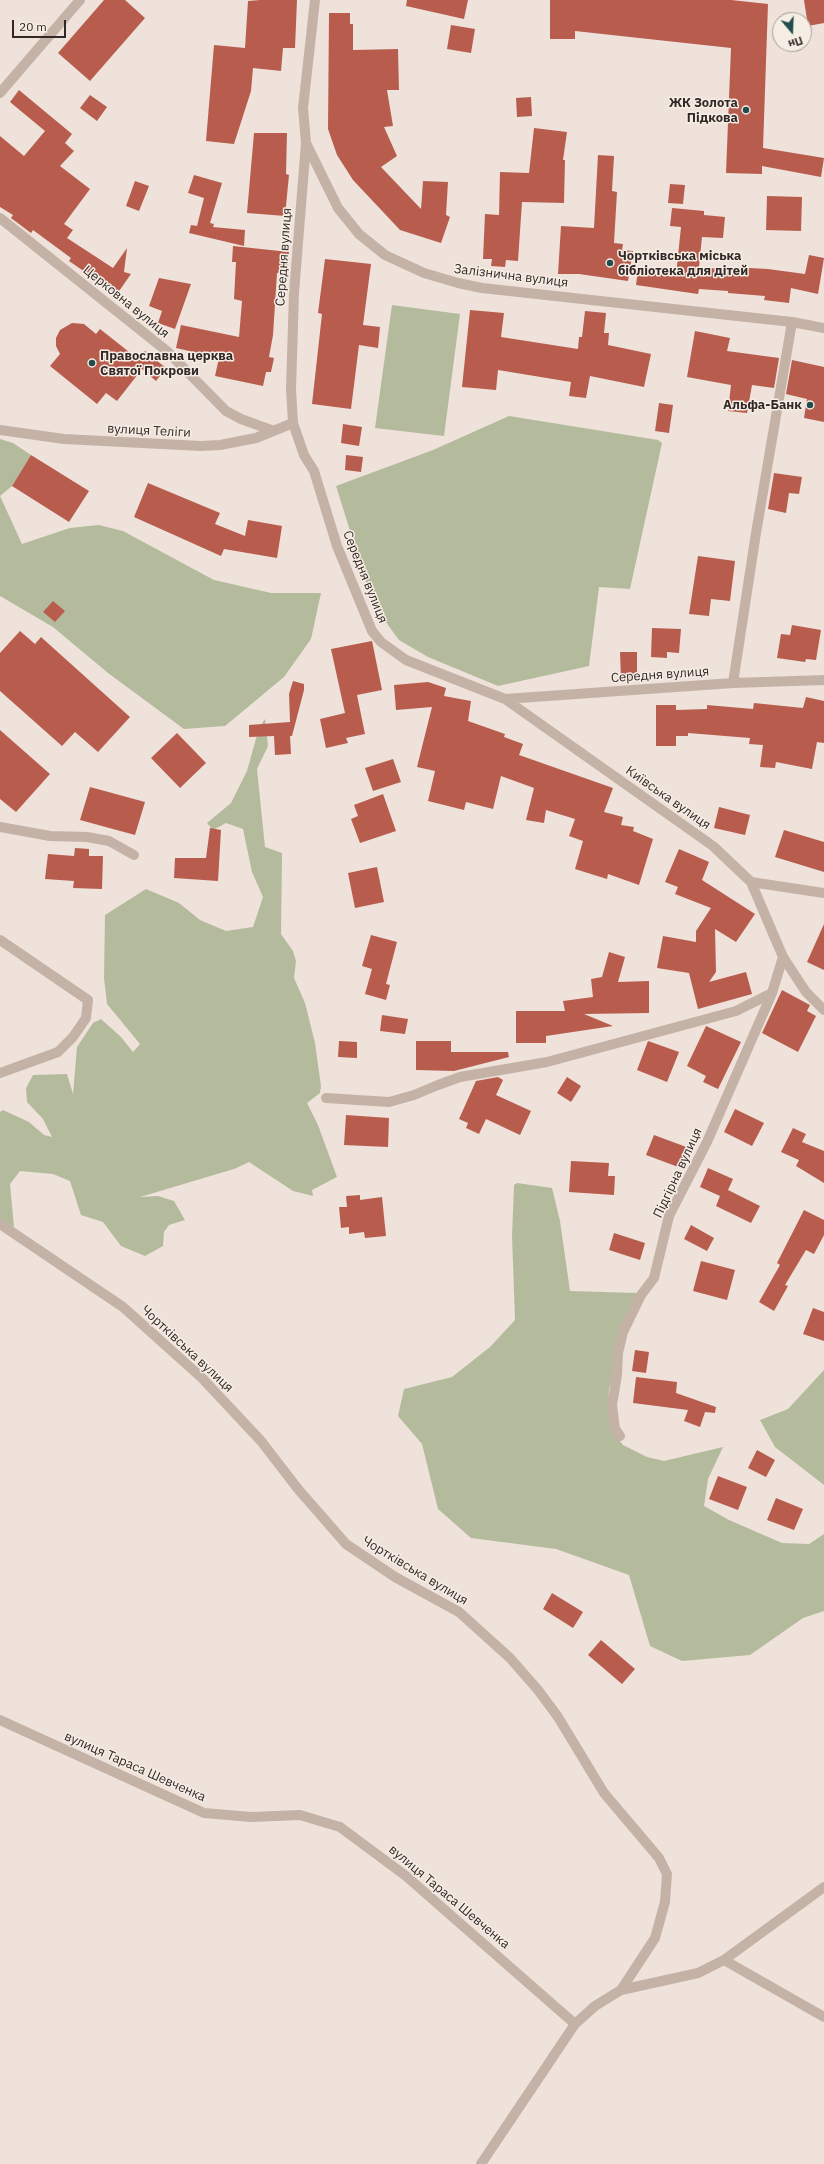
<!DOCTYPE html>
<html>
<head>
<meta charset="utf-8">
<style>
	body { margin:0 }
	#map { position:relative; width:824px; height:2164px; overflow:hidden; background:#eee2da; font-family:"IBM Plex Sans",sans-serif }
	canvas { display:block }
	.north { position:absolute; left:772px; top:12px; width:40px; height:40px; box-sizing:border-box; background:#f6ede5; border:1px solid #a89f99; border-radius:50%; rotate:161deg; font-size:11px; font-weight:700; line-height:16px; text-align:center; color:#322927 }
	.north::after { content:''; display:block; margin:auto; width:14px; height:18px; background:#214e4d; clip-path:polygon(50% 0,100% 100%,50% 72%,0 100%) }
	.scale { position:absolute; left:12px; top:20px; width:54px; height:18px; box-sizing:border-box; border:2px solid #322927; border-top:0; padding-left:5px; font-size:12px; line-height:14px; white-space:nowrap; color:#322927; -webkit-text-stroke:3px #f6ede5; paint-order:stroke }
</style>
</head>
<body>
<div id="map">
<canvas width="824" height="2164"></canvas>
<div class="north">Пн</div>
<div class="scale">20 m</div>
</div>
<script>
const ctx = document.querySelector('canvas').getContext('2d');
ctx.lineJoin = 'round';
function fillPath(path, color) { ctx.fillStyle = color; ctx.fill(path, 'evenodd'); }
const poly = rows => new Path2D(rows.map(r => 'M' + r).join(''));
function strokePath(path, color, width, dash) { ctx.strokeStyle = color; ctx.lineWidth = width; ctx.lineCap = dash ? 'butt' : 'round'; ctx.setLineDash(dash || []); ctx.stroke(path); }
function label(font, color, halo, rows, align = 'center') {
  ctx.font = font + ' "IBM Plex Sans",sans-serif'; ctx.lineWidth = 3; ctx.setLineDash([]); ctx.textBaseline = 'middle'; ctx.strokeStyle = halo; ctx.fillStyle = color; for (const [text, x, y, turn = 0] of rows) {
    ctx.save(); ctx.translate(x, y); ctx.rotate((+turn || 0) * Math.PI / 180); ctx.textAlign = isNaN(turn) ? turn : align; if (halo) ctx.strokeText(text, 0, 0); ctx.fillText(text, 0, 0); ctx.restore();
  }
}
fillPath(poly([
	[392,305,460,314,444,436,375,428],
	[509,416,658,440,662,443,630,589,599,587,589,666,498,686,428,657,399,640,393,632,373,604,336,486,433,450],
	[0,439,13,443,31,455,12,486,0,496,22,544,70,528,99,525,123,531,214,580,271,593,321,593,311,639,284,677,225,726,184,729,108,673,53,627,0,596],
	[265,719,268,746,257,769,265,847,282,853,281,934,293,951,296,961,294,978,305,1003,315,1043,321,1086,320,1093,307,1103,318,1125,337,1177,312,1190,313,1196,293,1191,249,1162,234,1169,140,1197,158,1196,174,1201,185,1220,169,1225,164,1232,163,1246,145,1256,121,1246,103,1222,81,1215,70,1181,53,1174,20,1171,10,1184,14,1227,0,1219,0,1112,3,1110,29,1122,44,1135,52,1137,43,1119,27,1102,26,1088,33,1075,67,1074,73,1094,77,1047,93,1023,101,1019,121,1037,133,1052,140,1044,107,1004,104,978,105,915,146,889,179,903,200,920,226,931,253,927,263,897,252,872,243,829,226,823,213,830,207,823,231,803,247,771,259,728],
	[517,1183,552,1188,560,1221,570,1291,637,1293,609,1389,608,1404,611,1430,623,1445,647,1457,664,1461,723,1447,708,1479,704,1506,729,1520,782,1543,809,1544,824,1534,824,1611,803,1618,750,1655,682,1661,650,1646,629,1575,556,1549,471,1538,438,1509,422,1444,398,1416,404,1389,452,1377,490,1347,515,1320,512,1236,514,1185],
	[824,1370,824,1485,775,1447,760,1420,788,1409]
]), '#b4bb9c');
fillPath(poly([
	[104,0,125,0,145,18,90,81,58,53],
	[260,0,297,0,295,48,283,48,281,71,253,68,251,91,234,144,206,141,214,45,245,48,248,1],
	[407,0,468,0,464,19,406,6],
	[550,0,731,0,768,4,763,148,824,158,821,177,762,166,762,174,726,173,731,48,575,31,575,39,550,39],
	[804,0,824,0,824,23,808,26],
	[329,13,350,13,350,24,353,24,353,50,398,49,399,90,387,90,393,126,384,127,397,156,381,167,421,209,423,181,448,182,446,215,450,217,441,243,400,230,353,180,337,155,328,129],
	[451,25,475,29,471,53,447,49],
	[19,90,72,134,65,143,74,151,60,166,90,189,64,224,73,230,67,238,113,268,127,248,124,272,131,274,117,294,69,261,71,258,33,230,31,233,11,218,13,215,0,207,0,136,24,156,45,131,10,102],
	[90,95,107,107,97,121,80,108],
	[531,97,532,116,517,117,516,98],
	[534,128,567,132,563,160,565,160,564,203,522,202,518,261,506,260,505,267,491,266,492,259,483,259,485,214,499,215,500,172,529,173],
	[254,133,287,133,286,174,289,175,285,216,247,213],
	[598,155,614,156,612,191,617,192,614,243,623,244,622,250,633,251,628,281,579,274,558,274,561,226,594,228],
	[194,175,222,183,210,223,214,224,213,227,245,230,244,246,189,233,191,225,197,226,204,198,188,193],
	[135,181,149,186,139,211,126,206],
	[670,184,685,185,683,204,668,203],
	[767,196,802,197,801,231,766,230],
	[672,208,704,211,704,215,725,217,723,238,702,237,699,267,730,270,730,267,768,269,805,274,809,255,824,258,818,294,791,288,789,303,764,300,765,296,728,293,728,291,699,289,698,294,636,285,638,270,676,275,681,227,670,226],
	[233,246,289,252,287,274,277,273,273,335,269,357,274,358,271,372,266,372,263,386,215,376,219,358,176,348,181,325,239,337,242,301,234,299,236,262,232,262],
	[325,259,371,264,363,325,380,327,378,348,359,345,351,409,312,404,322,314,318,313],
	[159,278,191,284,175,329,158,323,162,311,149,306],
	[470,310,504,313,501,337,578,349,579,337,582,337,585,311,606,313,604,333,609,333,608,345,651,354,644,387,590,376,586,398,569,396,571,382,498,370,496,390,462,387],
	[72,323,84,324,96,334,100,329,138,359,145,351,166,368,156,381,142,369,117,401,106,393,97,404,50,366,60,354,56,346,56,338,60,330],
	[695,331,730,338,727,351,779,358,774,388,752,385,747,413,728,411,731,385,687,377],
	[792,360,824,367,824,422,804,418,807,399,786,394],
	[659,403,673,405,669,433,655,431],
	[343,424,362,427,359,446,341,443],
	[31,455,89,491,69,522,12,486],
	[346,455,363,457,361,472,345,470],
	[774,473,802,477,799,494,789,493,786,513,768,509],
	[148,483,220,513,215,524,245,536,248,520,282,526,277,558,224,549,221,556,134,517],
	[698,556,735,561,730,601,711,599,709,616,689,614],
	[53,601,65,611,55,622,43,612],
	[792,625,821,630,816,660,806,659,805,662,777,658,781,634,790,635],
	[652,628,681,629,679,653,667,652,667,658,651,657],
	[20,631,35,644,41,637,130,717,98,752,75,732,62,746,0,691,0,653],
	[372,641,382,690,357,695,365,734,346,738,348,743,326,748,320,719,345,713,331,649],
	[620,652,637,652,637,679,621,679],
	[293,681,304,684,304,690,292,736,290,736,291,754,275,755,274,736,249,737,249,725,290,722,289,694],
	[428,682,446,688,444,696,471,701,468,721,505,734,504,737,523,744,519,755,613,788,604,812,623,817,621,825,634,827,633,831,653,839,639,885,608,874,607,879,575,869,583,841,569,836,575,819,546,810,544,823,526,820,534,788,501,776,493,809,466,802,464,810,428,801,435,771,417,767,432,707,396,710,394,685],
	[806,697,824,701,824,743,817,742,812,769,776,762,775,768,760,767,763,745,749,744,750,738,688,733,688,736,676,736,676,746,656,746,656,705,676,705,676,710,707,709,707,705,753,709,754,703,803,708],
	[0,730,50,774,16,812,0,799],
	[177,733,206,763,180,788,151,758],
	[393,759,401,782,373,791,365,768],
	[90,787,145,802,135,835,80,820],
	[383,794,396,831,360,843,351,819,358,816,354,805],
	[719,807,750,815,745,835,714,828],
	[210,828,221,830,218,881,174,878,175,858,206,858],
	[784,830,824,842,824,872,775,857],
	[75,848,89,849,89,856,103,856,102,889,73,888,74,881,45,879,48,854,74,856],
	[679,849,709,862,702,880,755,914,736,942,715,929,716,972,709,982,746,972,752,994,698,1009,689,973,657,968,663,936,696,942,696,931,711,908,675,894,678,887,665,882],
	[377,867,384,902,355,908,348,873],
	[824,924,824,970,807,962],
	[371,935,397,942,386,984,390,985,386,1000,365,994,372,969,362,966],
	[609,952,625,957,618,982,649,981,649,1013,584,1014,613,1026,546,1036,546,1043,516,1043,516,1011,565,1011,563,1001,593,997,591,979,602,977],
	[782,990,808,1004,810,1005,807,1011,816,1016,798,1052,762,1033],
	[382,1015,408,1019,405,1034,380,1031],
	[706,1026,741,1042,718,1089,703,1082,706,1076,687,1066],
	[339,1041,357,1042,357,1058,338,1057],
	[416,1041,451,1041,451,1052,508,1052,509,1057,454,1071,416,1070],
	[648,1041,679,1052,667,1082,637,1070],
	[498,1077,503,1080,496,1095,531,1111,520,1135,486,1119,479,1134,466,1128,468,1123,459,1119,476,1081],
	[567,1077,581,1086,571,1102,557,1093],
	[735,1109,764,1123,752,1146,724,1132],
	[346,1115,389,1118,388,1147,344,1145],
	[793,1128,806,1134,802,1142,824,1151,824,1183,796,1166,799,1160,781,1152],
	[654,1135,689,1148,681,1168,646,1155],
	[571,1161,609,1163,608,1176,615,1176,614,1195,569,1192],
	[708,1168,733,1179,728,1190,760,1206,751,1223,716,1206,720,1196,700,1187],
	[360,1195,360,1200,382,1197,386,1236,365,1238,364,1232,349,1234,349,1227,341,1228,339,1207,347,1207,346,1196],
	[804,1210,824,1220,824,1235,814,1254,806,1250,785,1285,788,1286,774,1311,759,1302,780,1265,777,1263],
	[691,1225,714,1238,707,1251,684,1239],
	[614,1233,645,1243,640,1260,609,1250],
	[701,1261,735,1270,727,1300,693,1291],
	[813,1308,824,1312,824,1341,803,1334],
	[635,1350,649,1352,646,1373,632,1371],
	[636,1377,677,1382,676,1393,716,1407,715,1413,705,1412,700,1427,684,1421,688,1410,633,1403],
	[757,1450,775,1460,766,1477,748,1468],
	[718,1476,747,1487,738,1510,709,1499],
	[776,1498,803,1509,794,1530,767,1520],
	[552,1593,583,1612,573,1628,543,1609],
	[601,1640,635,1669,622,1684,588,1655]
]), '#b85d4e');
strokePath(poly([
	[315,0,303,108,306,143,338,208,359,234,385,255,424,273,458,283,482,288,792,322,824,328],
	[0,93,80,0],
	[306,143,294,293,291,389,293,423,304,455,314,471,337,546,372,631,381,642,406,660,505,699,733,683,824,680],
	[0,218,168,352,226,411,241,419,274,431],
	[0,430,64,439,201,446,220,445,256,438,293,423],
	[733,683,756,533,792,322],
	[505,699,713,846,751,882,824,893],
	[0,827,50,836,87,837,109,841,134,855],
	[751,882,783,957,806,992,824,1010],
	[0,940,88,1000,86,1018,73,1037,58,1052,0,1073],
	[326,1098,389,1102,414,1095,438,1085,460,1077,547,1062,736,1011,772,993,783,957],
	[0,1224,123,1307,202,1378,261,1441,298,1489,346,1544,395,1577,459,1612,510,1658,538,1690,558,1717,604,1793,659,1858,667,1874,665,1902,655,1938,621,1990],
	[620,1436,615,1429,612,1405,617,1375,618,1353,623,1332,641,1295,654,1278,669,1216,707,1142,772,993],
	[0,1720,204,1813,251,1817,300,1815,340,1827,406,1876,575,2024],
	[724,1960,824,2017],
	[481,2164,575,2024,595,2006,621,1990,698,1973,724,1960,824,1887]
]), '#c4b2a7', 10);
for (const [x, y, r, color] of [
	[746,110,4,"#214e4d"],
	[610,263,4,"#214e4d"],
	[92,363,4,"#214e4d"],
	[810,405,4,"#214e4d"]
]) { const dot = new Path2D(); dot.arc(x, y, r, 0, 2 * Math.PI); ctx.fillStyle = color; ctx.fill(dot); strokePath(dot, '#f6ede5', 1.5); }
label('bold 13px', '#322927', '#f6ede5', [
	["ЖК Золота",738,103],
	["Підкова",738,118],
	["Чортківська міська",618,256,"left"],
	["бібліотека для дітей",618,271,"left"],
	["Православна церква",100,356,"left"],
	["Святої Покрови",100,371,"left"],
	["Альфа-Банк",802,405]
], 'right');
label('13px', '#322927', '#f6ede5', [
	["Середня вулиця",284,257,-86],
	["Залізнична вулиця",511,276,7],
	["Церковна вулиця",126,302,39],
	["вулиця Теліги",149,431,3],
	["Середня вулиця",365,577,68],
	["Середня вулиця",660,675,-4],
	["Київська вулиця",668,798,35],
	["Підгірна вулиця",678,1173,-65],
	["Чортківська вулиця",187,1349,43],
	["Чортківська вулиця",415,1571,31],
	["вулиця Тараса Шевченка",135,1767,24],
	["вулиця Тараса Шевченка",449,1897,40]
]);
</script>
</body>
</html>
